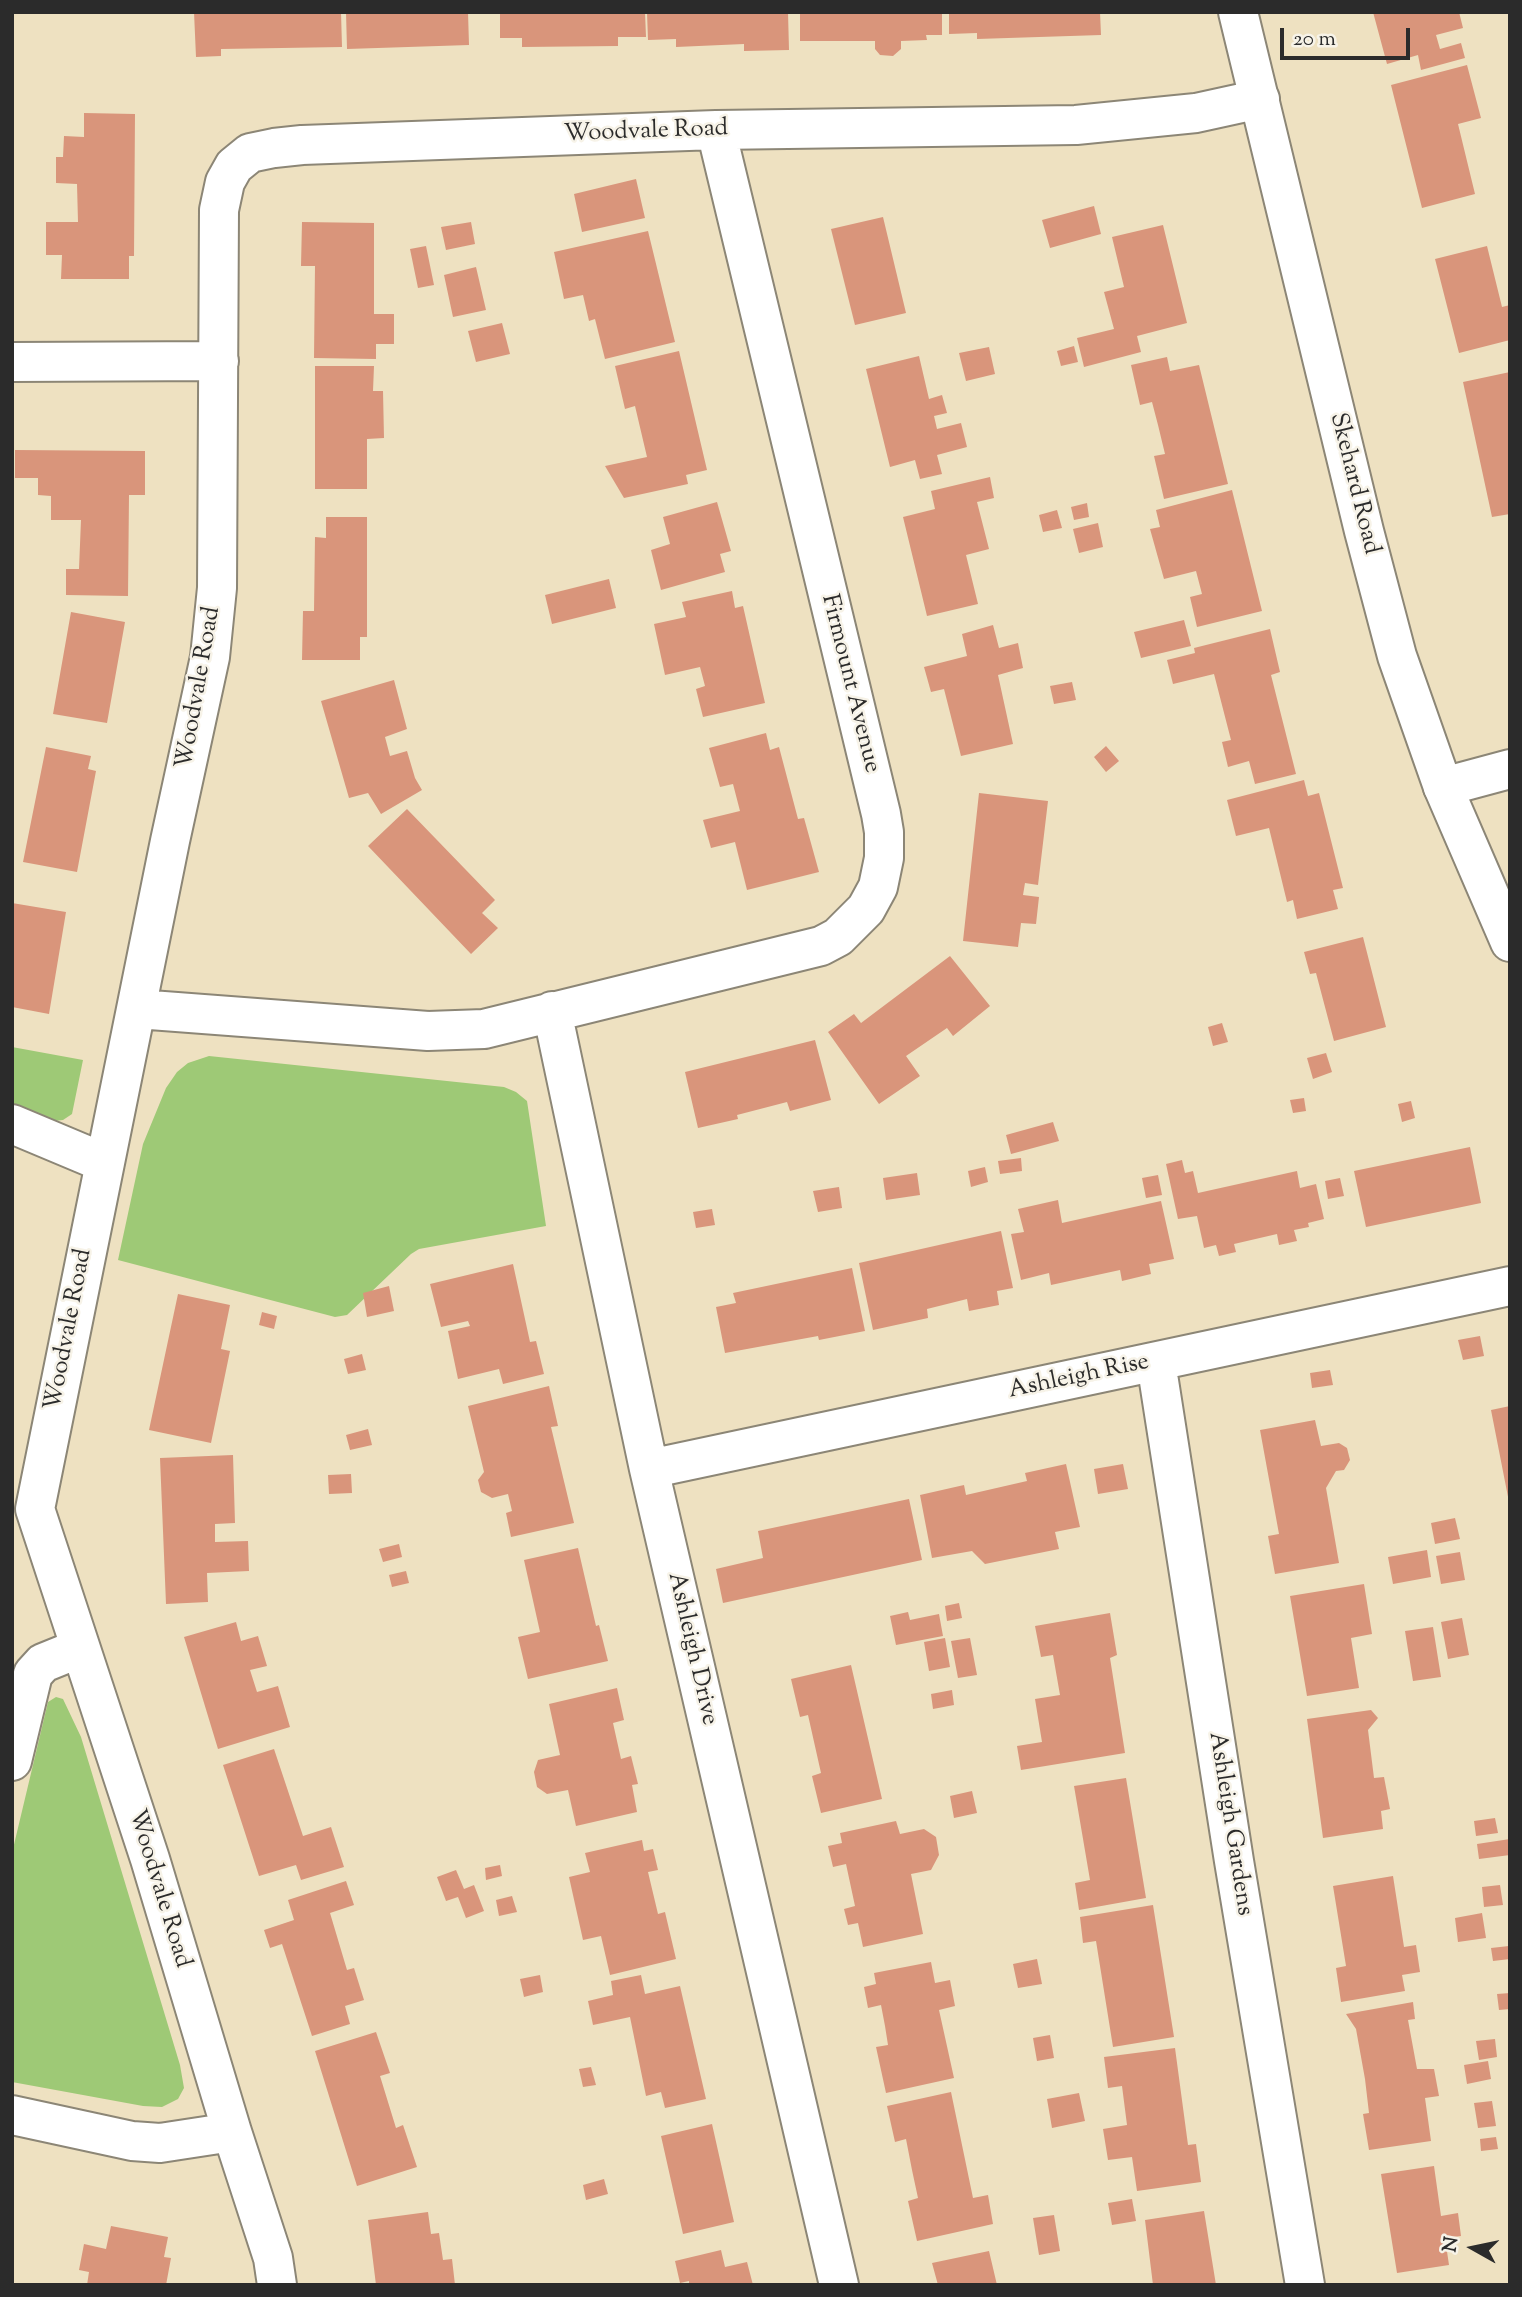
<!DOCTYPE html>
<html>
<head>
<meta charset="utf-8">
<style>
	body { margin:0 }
	#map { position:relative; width:1522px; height:2297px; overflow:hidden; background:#eee1c1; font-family:"Sorts Mill Goudy",serif }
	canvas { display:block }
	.frame { position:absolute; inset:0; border:14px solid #2b2b2b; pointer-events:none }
	.north { position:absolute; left:1438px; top:2213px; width:70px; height:70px; -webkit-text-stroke:5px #f7f3e8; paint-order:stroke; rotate:279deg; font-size:19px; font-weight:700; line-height:28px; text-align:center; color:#2b2b2b }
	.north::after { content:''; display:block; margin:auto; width:24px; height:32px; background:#2b2b2b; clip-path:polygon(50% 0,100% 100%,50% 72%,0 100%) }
	.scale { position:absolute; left:1280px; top:28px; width:130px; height:32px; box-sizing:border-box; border:4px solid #2b2b2b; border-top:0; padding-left:9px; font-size:21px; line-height:24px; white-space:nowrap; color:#2b2b2b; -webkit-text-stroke:5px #f7f3e8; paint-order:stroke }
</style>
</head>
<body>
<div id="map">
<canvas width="1522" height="2297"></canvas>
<div class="frame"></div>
<div class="north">N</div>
<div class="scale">20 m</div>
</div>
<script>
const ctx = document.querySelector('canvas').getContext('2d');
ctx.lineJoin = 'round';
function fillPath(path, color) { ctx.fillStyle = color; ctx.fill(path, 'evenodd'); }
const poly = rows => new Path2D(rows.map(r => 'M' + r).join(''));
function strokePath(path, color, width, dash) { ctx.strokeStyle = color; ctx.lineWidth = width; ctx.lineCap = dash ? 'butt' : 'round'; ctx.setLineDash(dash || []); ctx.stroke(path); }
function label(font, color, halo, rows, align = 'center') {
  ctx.font = font + ' "Sorts Mill Goudy",serif'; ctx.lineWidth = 5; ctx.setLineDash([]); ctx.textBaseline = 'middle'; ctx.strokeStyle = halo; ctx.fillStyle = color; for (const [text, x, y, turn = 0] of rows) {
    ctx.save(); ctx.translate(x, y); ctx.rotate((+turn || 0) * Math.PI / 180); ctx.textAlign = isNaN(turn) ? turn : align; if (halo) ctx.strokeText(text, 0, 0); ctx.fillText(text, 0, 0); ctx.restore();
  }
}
fillPath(poly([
	[12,1047,83,1060,72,1114,63,1120,54,1121,12,1105],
	[209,1056,504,1087,516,1092,527,1101,546,1226,419,1249,411,1254,347,1315,335,1317,118,1260,143,1144,166,1088,177,1072,188,1063],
	[56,1697,63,1699,81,1737,180,2065,184,2088,178,2099,162,2107,143,2106,12,2082,12,1853,48,1702]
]), '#9ec976');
fillPath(poly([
	[194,12,341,12,342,47,221,49,221,56,196,57],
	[346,12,468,12,469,45,347,49],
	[500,12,645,12,646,37,618,37,618,46,522,47,522,38,500,38],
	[647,12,788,12,789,50,744,51,744,44,676,47,676,39,648,40],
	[800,12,942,12,942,35,926,35,927,40,901,41,901,49,893,56,880,55,875,49,875,41,800,41],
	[949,12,1100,12,1101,35,977,39,977,33,949,34],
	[1373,12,1459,12,1463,28,1436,35,1440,49,1461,43,1465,58,1421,70,1418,55,1387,64],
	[1467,65,1481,118,1458,124,1475,194,1422,208,1391,85],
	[84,113,135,114,134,256,129,256,129,279,61,279,62,255,46,255,46,222,78,222,77,184,56,183,56,157,63,157,64,136,84,137],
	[636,179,645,218,582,232,574,194],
	[1094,206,1101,234,1050,248,1042,220],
	[883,217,906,313,855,325,831,229],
	[302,222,374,223,374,314,394,314,394,344,376,344,376,359,314,358,315,266,301,266],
	[471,222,475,244,446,250,441,227],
	[1163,225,1187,323,1137,336,1141,352,1084,367,1077,338,1114,329,1104,292,1124,287,1112,237],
	[648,231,675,342,605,359,595,319,589,321,583,295,564,299,554,252],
	[426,246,434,285,418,288,410,249],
	[1487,246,1502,307,1510,305,1510,340,1459,353,1435,259],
	[476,267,486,310,453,317,444,275],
	[502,323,510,354,476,362,468,331],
	[1074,346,1078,362,1061,366,1057,351],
	[989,347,995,374,966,381,959,353],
	[679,351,707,470,686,475,688,484,624,498,605,466,647,457,635,406,625,409,615,366],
	[919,356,929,399,942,395,947,413,934,416,937,429,961,423,967,447,937,455,942,474,920,479,915,460,890,467,866,369],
	[1167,357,1170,371,1199,365,1228,484,1164,499,1154,456,1165,454,1158,425,1152,402,1140,405,1131,365],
	[315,366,374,366,373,391,383,391,384,438,367,439,367,489,315,489],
	[1510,372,1510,514,1492,517,1463,382],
	[15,450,145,451,145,495,129,495,128,596,66,595,66,569,79,569,81,520,51,520,51,496,38,495,38,478,15,478],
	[990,477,994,498,977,502,989,549,966,555,978,604,927,616,903,517,935,509,931,491],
	[1232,490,1262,611,1197,627,1190,597,1202,594,1196,571,1164,579,1150,529,1160,527,1156,510],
	[717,502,731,551,720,554,725,572,661,590,651,550,670,544,663,517],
	[1087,503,1089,517,1074,520,1071,507],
	[1057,510,1062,528,1043,532,1039,515],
	[326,517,367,517,367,637,360,637,360,660,302,660,303,611,314,611,315,537,326,538],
	[1098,523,1103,547,1079,553,1073,529],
	[609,579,616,608,552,624,545,595],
	[732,591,735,608,743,606,765,703,703,717,696,689,705,686,700,667,665,675,654,624,686,617,682,602],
	[71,612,125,622,107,723,53,714],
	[1184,620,1191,646,1141,658,1134,632],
	[993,625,999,648,1018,643,1023,668,998,675,1013,744,961,756,944,689,931,692,924,667,967,656,962,634],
	[1270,629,1280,672,1271,675,1296,774,1255,784,1249,761,1228,767,1222,742,1231,740,1214,674,1173,684,1167,660,1195,653,1194,648],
	[394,680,407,729,385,737,390,756,407,751,415,778,422,790,381,814,368,793,349,798,321,701],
	[1072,682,1076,700,1054,704,1050,686],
	[766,733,770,750,779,747,798,819,804,818,819,872,747,890,735,842,711,848,703,820,740,811,733,784,720,787,709,748],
	[1106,746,1119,761,1106,772,1094,757],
	[46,747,91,756,88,769,96,771,77,872,23,862],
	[1304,780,1308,796,1319,793,1343,888,1333,890,1338,909,1297,919,1293,900,1287,902,1269,828,1236,836,1227,800],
	[979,793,1048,801,1038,885,1025,883,1023,895,1039,897,1036,924,1021,923,1018,947,963,941],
	[407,809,495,900,482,913,498,928,471,954,368,846],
	[12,903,66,912,49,1014,12,1007],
	[1363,937,1386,1027,1334,1041,1316,973,1310,974,1304,952],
	[950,956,990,1006,953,1036,947,1028,906,1056,920,1076,879,1104,828,1032,854,1014,861,1023],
	[1222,1023,1228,1042,1213,1046,1208,1027],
	[815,1040,831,1100,790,1111,787,1102,737,1115,738,1119,698,1128,685,1072],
	[1326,1053,1332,1072,1313,1079,1307,1058],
	[1304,1098,1306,1111,1293,1113,1290,1100],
	[1411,1101,1415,1118,1402,1122,1398,1104],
	[1053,1122,1059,1141,1011,1154,1006,1135],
	[1470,1147,1481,1203,1366,1227,1354,1171],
	[1021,1158,1022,1171,1000,1174,998,1161],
	[1182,1160,1185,1173,1193,1171,1198,1193,1297,1171,1300,1188,1316,1184,1324,1219,1308,1223,1309,1227,1294,1230,1297,1241,1279,1245,1277,1234,1234,1244,1236,1252,1219,1256,1216,1245,1204,1248,1197,1216,1178,1219,1166,1164],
	[985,1167,988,1182,971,1187,968,1171],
	[917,1173,920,1195,886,1200,883,1178],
	[1158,1175,1162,1195,1146,1198,1142,1178],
	[1340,1178,1344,1196,1328,1199,1325,1181],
	[839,1187,842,1208,818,1212,813,1191],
	[1058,1200,1062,1223,1161,1201,1174,1259,1149,1264,1151,1274,1122,1281,1120,1270,1051,1285,1049,1273,1021,1280,1011,1234,1024,1232,1018,1209],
	[712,1209,715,1225,696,1228,693,1212],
	[1001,1231,1013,1288,997,1291,999,1305,969,1311,967,1299,927,1309,928,1318,873,1330,859,1263],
	[513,1264,530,1342,536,1341,544,1374,503,1384,499,1369,458,1379,448,1331,470,1326,468,1321,441,1327,430,1284],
	[852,1268,865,1331,819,1340,818,1336,725,1353,716,1307,736,1303,733,1293],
	[389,1286,394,1311,367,1317,363,1293],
	[178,1294,230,1305,221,1349,230,1351,211,1443,149,1430],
	[262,1312,277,1316,274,1329,259,1325],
	[1480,1336,1484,1356,1463,1360,1458,1340],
	[362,1354,366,1370,348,1374,344,1359],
	[1330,1370,1333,1385,1312,1388,1310,1373],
	[549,1386,558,1426,551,1427,574,1523,511,1537,506,1513,512,1511,508,1494,492,1498,481,1492,478,1480,484,1472,468,1406],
	[1510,1406,1510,1502,1509,1502,1491,1410],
	[1315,1420,1321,1446,1339,1443,1347,1448,1350,1460,1344,1470,1336,1471,1326,1488,1339,1563,1275,1574,1268,1536,1279,1534,1260,1430],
	[368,1429,372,1445,350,1450,346,1435],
	[233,1455,235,1523,215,1524,215,1542,248,1541,249,1571,207,1573,208,1602,166,1604,160,1458],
	[1066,1464,1080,1527,1055,1532,1059,1549,985,1564,972,1551,932,1558,920,1495,964,1485,966,1495,1027,1481,1025,1473],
	[1123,1464,1128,1489,1098,1494,1094,1469],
	[351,1474,352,1493,329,1494,328,1475],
	[909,1499,922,1560,723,1603,716,1569,763,1558,758,1531],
	[1455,1518,1460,1539,1435,1544,1431,1523],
	[399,1544,402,1557,383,1562,379,1549],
	[578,1548,596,1626,599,1625,608,1661,528,1679,518,1637,540,1632,524,1560],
	[1427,1550,1431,1577,1393,1584,1388,1557],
	[1460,1552,1465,1580,1441,1584,1436,1556],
	[406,1571,409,1583,392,1587,389,1575],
	[1364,1584,1372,1634,1351,1638,1359,1688,1307,1696,1290,1596],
	[959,1603,962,1618,947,1621,945,1606],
	[908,1612,910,1620,939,1614,943,1636,896,1645,890,1616],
	[1110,1613,1117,1655,1110,1658,1125,1753,1021,1770,1017,1746,1042,1742,1035,1699,1060,1695,1053,1655,1041,1657,1035,1626],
	[1462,1618,1469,1655,1448,1659,1441,1622],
	[236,1622,241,1641,258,1636,267,1666,250,1670,257,1692,278,1686,290,1727,218,1749,184,1637],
	[1433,1627,1441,1677,1413,1681,1405,1631],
	[945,1638,950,1667,929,1671,924,1642],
	[970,1638,977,1675,958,1678,951,1641],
	[851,1665,882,1799,821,1813,812,1776,821,1773,808,1715,800,1717,791,1679],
	[617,1688,624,1720,613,1723,621,1759,631,1756,638,1784,632,1785,637,1812,576,1826,568,1790,547,1794,537,1787,534,1772,538,1760,560,1755,549,1704],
	[952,1690,954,1705,933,1709,931,1694],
	[1371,1710,1378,1718,1368,1730,1374,1778,1384,1777,1390,1809,1381,1811,1383,1829,1323,1838,1307,1719],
	[274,1749,303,1836,331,1827,344,1867,301,1880,296,1865,259,1876,223,1765],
	[1126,1778,1146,1898,1079,1910,1075,1883,1090,1880,1074,1786],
	[972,1791,977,1813,954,1818,950,1796],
	[1495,1818,1498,1833,1476,1836,1474,1821],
	[896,1821,900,1834,924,1829,936,1837,939,1855,931,1870,911,1874,923,1934,863,1947,858,1923,848,1925,844,1909,855,1906,846,1864,833,1867,828,1846,842,1843,840,1833],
	[1510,1839,1510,1855,1479,1859,1477,1844],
	[642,1840,644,1851,653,1849,658,1870,648,1872,658,1914,665,1912,676,1959,610,1975,601,1936,583,1940,569,1877,590,1872,585,1853],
	[500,1865,502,1876,486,1880,485,1868],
	[456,1870,464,1889,474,1885,484,1911,466,1918,458,1897,446,1901,437,1877],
	[1393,1876,1404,1947,1416,1945,1420,1972,1402,1975,1405,1991,1341,2002,1336,1968,1346,1966,1333,1886],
	[346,1881,354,1905,330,1913,347,1970,354,1968,364,2000,345,2006,350,2024,312,2036,282,1944,270,1948,264,1930,294,1920,288,1900],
	[1500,1885,1503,1905,1484,1907,1482,1887],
	[512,1896,517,1912,499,1916,496,1900],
	[1153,1905,1174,2037,1113,2047,1096,1941,1083,1943,1080,1917],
	[1482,1913,1486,1938,1458,1942,1455,1918],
	[1509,1946,1510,1959,1493,1961,1491,1948],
	[1037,1959,1042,1984,1018,1988,1013,1964],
	[931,1962,935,1983,950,1980,955,2006,939,2010,954,2078,886,2093,876,2047,888,2045,885,2026,881,2005,868,2008,864,1987,876,1984,874,1973],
	[540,1975,543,1992,524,1997,520,1979],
	[641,1975,645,1994,680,1986,706,2099,665,2108,661,2092,646,2096,630,2017,593,2025,588,2001,613,1995,611,1981],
	[1510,1993,1510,2009,1499,2010,1497,1994],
	[1413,2002,1415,2019,1408,2020,1417,2069,1434,2069,1439,2096,1425,2098,1431,2141,1369,2150,1363,2114,1369,2113,1365,2079,1356,2029,1346,2014],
	[376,2032,390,2073,380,2076,396,2128,403,2125,417,2167,357,2186,315,2051],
	[1050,2035,1054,2058,1037,2061,1033,2038],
	[1495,2039,1497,2057,1479,2060,1476,2041],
	[1175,2048,1188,2145,1196,2144,1201,2182,1137,2191,1132,2157,1108,2160,1103,2129,1127,2125,1122,2086,1108,2088,1104,2057],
	[1488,2061,1491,2079,1467,2084,1464,2065],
	[591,2067,596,2085,583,2087,579,2069],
	[951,2092,973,2198,988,2195,993,2224,917,2241,908,2201,918,2198,912,2170,906,2139,895,2142,887,2106],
	[1079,2093,1085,2121,1052,2128,1047,2099],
	[1492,2101,1496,2126,1478,2128,1474,2103],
	[712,2124,734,2222,683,2234,661,2136],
	[1496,2137,1498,2149,1481,2151,1480,2139],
	[1434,2166,1441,2216,1458,2213,1461,2236,1445,2238,1449,2265,1397,2273,1381,2174],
	[604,2179,608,2194,586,2200,583,2185],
	[1132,2199,1136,2221,1112,2225,1108,2203],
	[1204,2211,1216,2285,1153,2285,1145,2220],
	[428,2212,431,2234,439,2233,443,2260,452,2259,455,2285,376,2285,368,2220],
	[1054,2215,1060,2251,1039,2255,1033,2218],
	[111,2226,168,2237,164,2257,171,2258,166,2285,87,2285,89,2272,79,2270,84,2244,106,2249],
	[721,2250,725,2267,747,2262,753,2285,689,2285,689,2281,680,2283,675,2261],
	[989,2251,997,2285,938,2285,932,2263]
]), '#d9957b');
const minor = poly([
	[12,362,219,361],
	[1443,787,1510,769],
	[137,1009,428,1031,484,1029,821,946,838,937,866,909,878,887,884,858,884,832,881,814,716,130],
	[552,1011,649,1469,839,2285],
	[12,1124,105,1163],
	[1156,1362,1234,1861,1305,2285],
	[649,1469,1510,1286],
	[12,1761,33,1674,43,1663,80,1648],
	[12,2115,132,2141,160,2143,232,2132],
	[277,2285,273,2258,232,2132,150,1859,35,1509,170,841,210,657,217,588,219,210,225,182,234,166,250,153,274,148,302,145,716,130,1076,125,1196,113,1260,99]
]);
const major = poly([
	[1238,12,1364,531,1397,656,1443,787,1510,942]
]);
strokePath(minor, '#8c8676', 42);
strokePath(major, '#8c8676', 42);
strokePath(minor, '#fff', 38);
strokePath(major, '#fff', 38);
label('24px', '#2b2b2b', '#f7f3e8', [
	["Woodvale Road",646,133,-2],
	["Skehard Road",1353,484,76],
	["Firmount Avenue",849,684,76],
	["Woodvale Road",200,688,-80],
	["Woodvale Road",70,1330,-79],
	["Ashleigh Rise",1079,1378,-12],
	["Ashleigh Drive",691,1649,77],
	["Ashleigh Gardens",1229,1824,81],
	["Woodvale Road",158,1889,73]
]);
</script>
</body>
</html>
